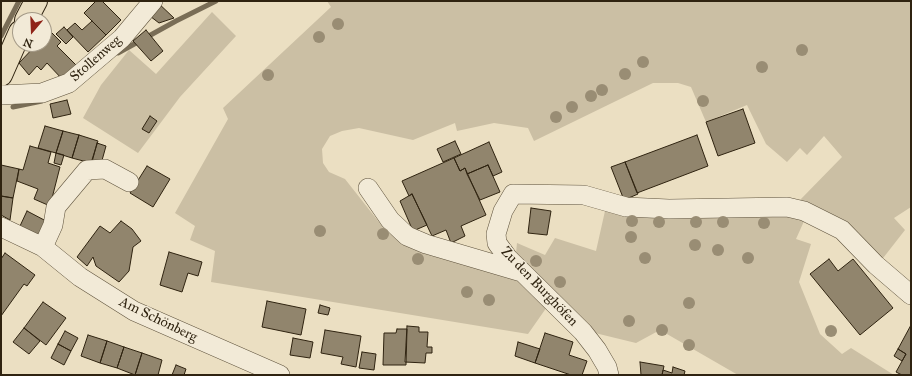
<!DOCTYPE html>
<html>
<head>
<meta charset="utf-8">
<style>
	body { margin:0 }
	#map { position:relative; width:912px; height:376px; overflow:hidden; background:#ebdfc2; font-family:"IM FELL Great Primer",serif }
	canvas { display:block }
	.frame { position:absolute; inset:0; border:2px solid #2f2310; pointer-events:none }
	.north { position:absolute; left:12px; top:12px; width:40px; height:40px; box-sizing:border-box; background:#f2ead7; border:1px solid #a49a87; border-radius:50%; rotate:199deg; font-size:11px; font-weight:700; line-height:16px; text-align:center; color:#2f2310 }
	.north::after { content:''; display:block; margin:auto; width:14px; height:18px; background:#8f2418; clip-path:polygon(50% 0,100% 100%,50% 72%,0 100%) }
</style>
</head>
<body>
<div id="map">
<canvas width="912" height="376"></canvas>
<div class="frame"></div>
<div class="north">N</div>
</div>
<script>
const ctx = document.querySelector('canvas').getContext('2d');
ctx.lineJoin = 'round';
function fillPath(path, color) { ctx.fillStyle = color; ctx.fill(path, 'evenodd'); }
const poly = rows => new Path2D(rows.map(r => 'M' + r).join(''));
function strokePath(path, color, width, dash) { ctx.strokeStyle = color; ctx.lineWidth = width; ctx.lineCap = dash ? 'butt' : 'round'; ctx.setLineDash(dash || []); ctx.stroke(path); }
function label(font, color, halo, rows, align = 'center') {
  ctx.font = font + ' "IM FELL Great Primer",serif'; ctx.lineWidth = 3; ctx.setLineDash([]); ctx.textBaseline = 'middle'; ctx.strokeStyle = halo; ctx.fillStyle = color; for (const [text, x, y, turn = 0] of rows) {
    ctx.save(); ctx.translate(x, y); ctx.rotate((+turn || 0) * Math.PI / 180); ctx.textAlign = isNaN(turn) ? turn : align; if (halo) ctx.strokeText(text, 0, 0); ctx.fillText(text, 0, 0); ctx.restore();
  }
}
fillPath(poly([
	[327,1,911,1,911,207,894,218,905,230,880,262,800,200,842,157,824,136,807,155,800,148,787,162,766,144,747,105,706,122,691,87,678,83,653,83,534,141,528,128,494,123,457,131,455,123,413,140,359,128,342,131,330,136,322,149,323,163,329,172,345,179,386,231,403,243,427,254,519,276,549,304,528,334,211,282,215,251,190,240,195,226,175,213,228,119,223,108,331,7],
	[212,12,236,36,180,97,138,153,83,118,101,85,129,50,156,74],
	[605,211,770,211,805,219,796,239,811,244,799,282,820,334,842,354,851,348,894,375,738,375,660,330,636,343,595,333,516,253,517,243,545,255,555,238,596,251]
]), '#cbbfa4');
strokePath(poly([
	[1,36,19,1],
	[118,53,176,21,216,1],
	[13,107,42,101]
]), '#796d56', 5);
const building = poly([
	[96,1,102,1,121,20,106,35,84,13,96,1],
	[156,1,174,18,159,23,146,13,156,1],
	[92,21,106,35,88,52,67,30,75,23,82,30,92,21],
	[64,27,73,37,66,44,56,34,64,27],
	[146,30,163,51,151,61,133,41,146,30],
	[50,31,61,42,57,46,77,66,63,80,47,63,41,70,37,66,29,75,19,63,37,44,44,44,44,37,50,31],
	[67,100,71,114,53,118,50,104,67,100],
	[743,109,755,143,718,156,706,122,743,109],
	[150,116,157,121,149,133,142,129,150,116],
	[45,126,63,131,56,153,38,148,45,126],
	[63,131,79,135,72,158,56,153,63,131],
	[79,135,98,141,91,163,72,158,79,135],
	[697,135,708,166,637,193,625,162,697,135],
	[455,141,461,154,443,162,437,149,455,141],
	[489,142,502,172,493,176,488,165,467,174,465,168,460,171,454,158,489,142],
	[97,143,106,146,101,164,92,162,97,143],
	[30,146,51,152,48,163,60,167,50,206,34,199,38,189,17,181,19,169,23,170,30,146],
	[56,153,64,155,61,165,54,163,56,153],
	[454,158,460,171,465,168,486,215,461,226,465,236,451,243,446,230,432,236,412,194,409,196,402,181,454,158],
	[625,162,638,194,624,200,611,167,625,162],
	[1,165,19,169,13,198,1,196,1,165],
	[488,165,500,192,480,200,467,174,488,165],
	[147,166,170,179,153,207,130,193,147,166],
	[412,194,427,225,413,231,400,201,412,194],
	[1,196,13,198,10,220,1,215,1,196],
	[531,208,551,211,547,235,528,233,531,208],
	[27,211,48,222,42,239,20,226,27,211],
	[121,221,132,229,141,241,133,247,129,271,119,282,96,266,93,257,87,266,77,257,100,226,110,233,121,221],
	[169,252,202,262,198,276,188,273,182,292,160,285,169,252],
	[5,253,35,275,27,286,24,284,1,316,1,259,5,253],
	[829,259,838,271,853,259,893,308,860,335,810,274,829,259],
	[267,301,306,309,301,335,262,327,267,301],
	[43,302,66,318,46,345,24,328,43,302],
	[320,305,330,308,328,315,318,313,320,305],
	[911,325,911,375,902,375,896,372,906,354,898,349,911,325],
	[407,326,419,327,419,332,428,332,427,347,432,347,432,353,426,353,425,363,405,362,407,326],
	[24,328,40,341,29,354,13,342,24,328],
	[397,329,407,329,406,365,383,365,384,333,396,333,397,329],
	[325,330,361,336,356,367,341,364,343,357,321,353,325,330],
	[65,331,78,338,71,351,58,344,65,331],
	[545,333,573,342,569,355,587,361,582,375,571,375,535,363,545,333],
	[88,335,107,341,100,363,81,356,88,335],
	[293,338,313,342,310,358,290,355,293,338],
	[107,341,124,347,117,368,100,363,107,341],
	[518,342,540,349,535,363,515,356,518,342],
	[58,344,71,351,64,365,51,358,58,344],
	[124,347,142,353,135,375,117,368,124,347],
	[898,349,906,354,902,361,894,356,898,349],
	[362,352,376,354,374,370,359,368,362,352],
	[142,353,162,360,158,375,135,375,142,353],
	[640,362,664,366,662,375,641,375,640,362],
	[176,365,186,369,184,375,172,375,176,365],
	[673,367,685,371,684,375,662,375,663,370,672,373,673,367]
]);
fillPath(building, '#91856d');
strokePath(building, '#2f2310', 1);
const minor = poly([
	[1,95,42,93,69,83,122,38,153,1],
	[368,188,390,220,407,236,426,244,521,272],
	[1,227,43,247,80,277,134,311,280,375],
	[43,247,53,225,56,207,87,170,105,169,129,182],
	[609,375,607,367,597,350,583,332,508,258,497,243,496,234,503,211,513,194,584,195,626,207,669,209,787,207,804,211,842,230,876,265,911,295]
]);
const major = poly([
	[26,20,36,1],
	[1,75,20,32]
]);
strokePath(minor, '#5e523c', 20);
strokePath(major, '#2f2310', 24);
strokePath(minor, '#f2ead7', 19);
strokePath(major, '#ebdfc2', 22);
ctx.fillStyle = '#998d74';
for (const [x, y] of [
	[338,24],
	[319,37],
	[802,50],
	[643,62],
	[762,67],
	[625,74],
	[268,75],
	[602,90],
	[591,96],
	[703,101],
	[572,107],
	[556,117],
	[632,221],
	[659,222],
	[696,222],
	[723,222],
	[764,223],
	[320,231],
	[383,234],
	[631,237],
	[695,245],
	[718,250],
	[645,258],
	[748,258],
	[418,259],
	[536,261],
	[560,282],
	[467,292],
	[489,300],
	[689,303],
	[629,321],
	[662,330],
	[831,331],
	[689,345]
]) { ctx.beginPath(); ctx.arc(x, y, 6, 0, 2 * Math.PI); ctx.fill(); }
label('14px', '#2f2310', '#f2ead7', [
	["Stollenweg",96,59,-41],
	["Zu den Burghöfen",539,287,46],
	["Am Schönberg",158,320,26]
]);
</script>
</body>
</html>
